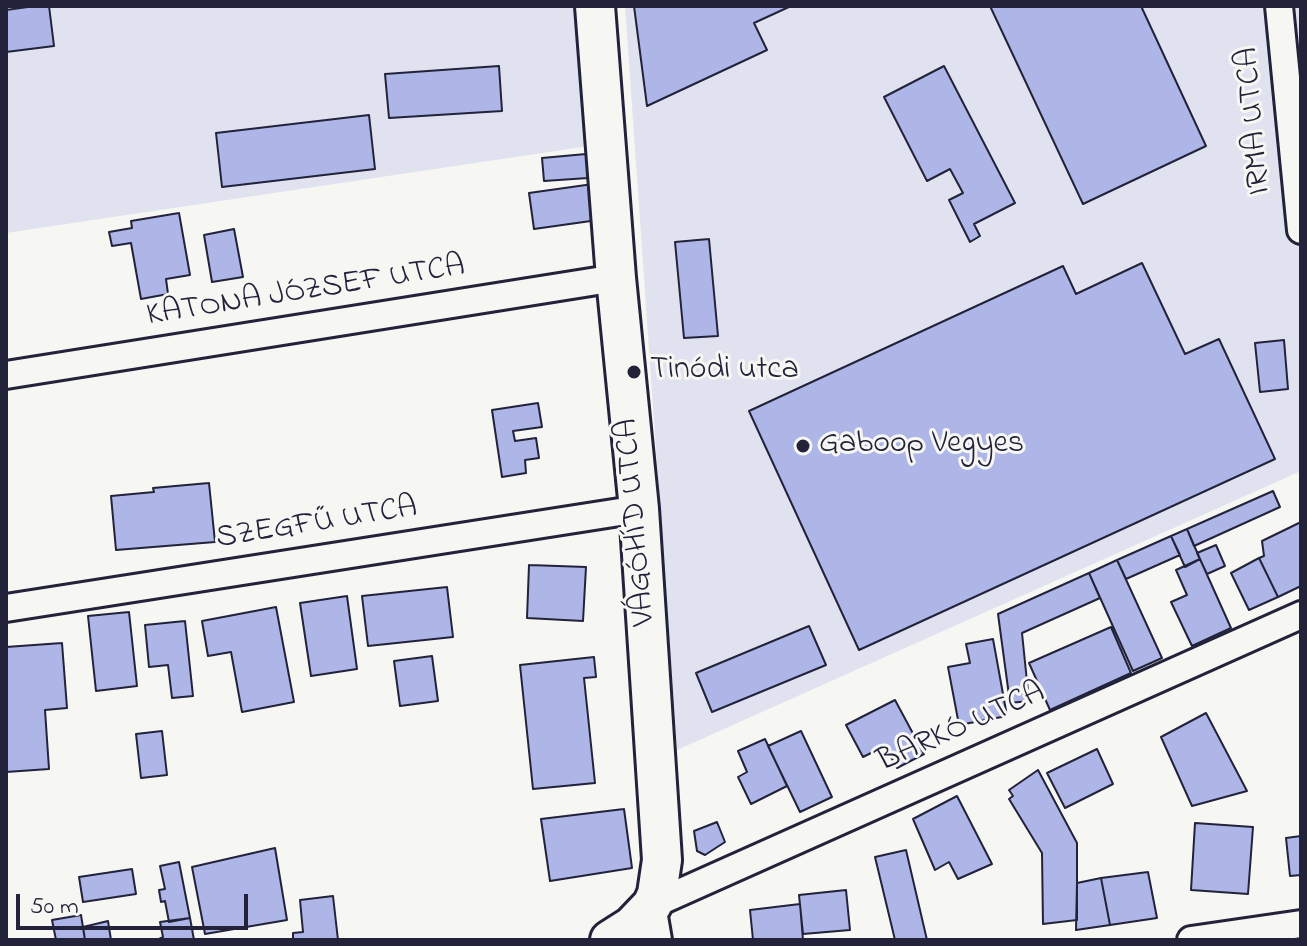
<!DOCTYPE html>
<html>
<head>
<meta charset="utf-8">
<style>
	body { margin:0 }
	#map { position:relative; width:1307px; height:946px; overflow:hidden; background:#f6f6f2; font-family:"Indie Flower",sans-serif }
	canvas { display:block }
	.frame { position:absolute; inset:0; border:8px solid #22223b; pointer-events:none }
	.scale { position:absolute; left:16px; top:894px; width:232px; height:36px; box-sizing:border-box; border:4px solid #22223b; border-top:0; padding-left:10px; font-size:24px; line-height:28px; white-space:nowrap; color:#22223b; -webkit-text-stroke:6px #f6f6f2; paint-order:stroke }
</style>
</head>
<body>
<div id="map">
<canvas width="1307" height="946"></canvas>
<div class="frame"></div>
<div class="scale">50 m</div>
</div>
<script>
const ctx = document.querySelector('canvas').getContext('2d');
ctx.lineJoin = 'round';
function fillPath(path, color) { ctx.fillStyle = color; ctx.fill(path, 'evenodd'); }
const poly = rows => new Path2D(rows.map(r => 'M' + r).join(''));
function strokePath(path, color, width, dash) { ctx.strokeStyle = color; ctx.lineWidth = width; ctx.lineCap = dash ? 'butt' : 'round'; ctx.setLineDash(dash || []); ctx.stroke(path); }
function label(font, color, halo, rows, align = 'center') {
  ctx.font = font + ' "Indie Flower",sans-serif'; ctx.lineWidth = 6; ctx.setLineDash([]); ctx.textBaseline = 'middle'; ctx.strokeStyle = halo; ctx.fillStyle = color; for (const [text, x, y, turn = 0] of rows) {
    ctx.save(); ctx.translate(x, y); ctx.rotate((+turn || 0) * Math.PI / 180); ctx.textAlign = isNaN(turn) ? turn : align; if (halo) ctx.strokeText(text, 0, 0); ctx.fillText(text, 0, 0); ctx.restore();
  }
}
fillPath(poly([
	[6,6,577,6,589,146,6,233],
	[625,6,1301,6,1301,471,677,750]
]), '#e0e3ef');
const building = poly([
	[35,6,49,6,54,46,6,52,6,10,35,6],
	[634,6,791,6,754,23,767,50,647,106,634,6],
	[990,6,1141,6,1206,146,1083,204,990,6],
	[499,66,502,111,389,118,385,74,499,66],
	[944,66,1015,203,974,224,980,236,970,242,949,200,963,193,950,169,927,181,884,97,944,66],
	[369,115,375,169,222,187,216,133,369,115],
	[586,154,588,178,544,181,542,158,586,154],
	[593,184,598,220,534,229,529,193,593,184],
	[179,213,190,275,166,279,168,294,141,299,131,243,112,246,109,232,132,228,131,221,179,213],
	[234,229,243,277,212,282,204,235,234,229],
	[709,239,718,336,684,338,675,242,709,239],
	[1142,263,1185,354,1219,339,1275,459,859,650,749,411,1063,266,1076,294,1142,263],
	[1284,340,1288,389,1260,392,1255,343,1284,340],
	[538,403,542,427,513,431,515,441,536,438,539,458,525,460,526,473,502,477,492,410,538,403],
	[209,483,215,542,116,550,111,496,154,492,153,488,209,483],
	[1273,491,1280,507,1194,546,1187,529,1273,491],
	[1301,522,1301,586,1278,597,1259,558,1264,556,1262,541,1301,522],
	[1187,529,1200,559,1185,567,1171,536,1187,529],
	[1171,536,1180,555,1126,579,1117,560,1171,536],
	[1216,545,1225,566,1207,574,1197,553,1216,545],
	[1259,558,1278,597,1249,610,1231,573,1259,558],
	[1200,559,1231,628,1192,646,1171,602,1187,595,1176,570,1200,559],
	[1117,560,1162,658,1133,671,1089,573,1117,560],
	[529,565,586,567,583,621,527,618,529,565],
	[1089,573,1100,598,1022,633,1029,701,1010,703,998,614,1089,573],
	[447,587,453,637,368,646,362,596,447,587],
	[347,596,357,669,311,676,300,603,347,596],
	[276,607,294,702,242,712,231,652,208,656,202,621,276,607],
	[129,612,137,686,96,691,88,616,129,612],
	[185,621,193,696,172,698,168,665,149,667,145,625,185,621],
	[809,626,826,665,712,712,696,673,809,626],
	[1111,627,1131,673,1050,710,1029,663,1111,627],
	[993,639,1007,716,959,725,948,667,970,663,966,644,993,639],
	[62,643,67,708,45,710,49,769,6,772,6,647,62,643],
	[432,656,438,701,400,706,394,661,432,656],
	[594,657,596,677,584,678,595,783,533,789,520,665,594,657],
	[895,700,924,754,897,768,885,746,863,757,846,725,895,700],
	[1206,713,1247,791,1192,806,1161,737,1206,713],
	[162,731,167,775,141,778,136,734,162,731],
	[801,731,832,797,800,812,768,746,801,731],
	[765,739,787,786,751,804,738,777,747,772,738,751,765,739],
	[1097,749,1113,784,1065,808,1047,773,1097,749],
	[1038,770,1077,843,1077,920,1043,924,1042,853,1009,799,1013,796,1009,790,1038,770],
	[957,796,992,864,958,879,949,862,935,870,913,819,957,796],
	[624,809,632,868,550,881,541,819,624,809],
	[717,822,725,842,705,855,697,851,694,831,717,822],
	[1195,823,1253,827,1248,894,1191,890,1195,823],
	[1301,836,1301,875,1290,876,1286,838,1301,836],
	[275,848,287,920,205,934,192,867,275,848],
	[906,850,927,940,895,940,875,857,906,850],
	[179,862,190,918,169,922,165,901,161,902,159,890,165,889,160,866,179,862],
	[132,869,136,894,83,902,79,877,132,869],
	[1148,872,1157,918,1110,925,1101,878,1148,872],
	[1101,878,1110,925,1076,930,1077,883,1101,878],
	[846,890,850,930,803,934,799,895,846,890],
	[333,896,338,940,293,940,293,933,303,932,300,900,333,896],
	[800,904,803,940,753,940,750,910,800,904],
	[81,915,85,940,56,940,52,920,81,915],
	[190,918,194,940,157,940,163,937,160,922,190,918],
	[108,921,111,940,85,940,83,927,108,921]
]);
fillPath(building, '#adb6e7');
strokePath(building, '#22223b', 2);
const street = poly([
	[1279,6,1301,230],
	[6,375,616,278],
	[6,608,639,509],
	[658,940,652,905,1301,615],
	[1191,940,1301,924]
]);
const secondary = poly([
	[595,6,616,278,639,509,662,860,657,894,652,905,632,926,610,940]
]);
strokePath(street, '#22223b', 32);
strokePath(secondary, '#22223b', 44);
strokePath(street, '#f6f6f2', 26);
strokePath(secondary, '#f6f6f2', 38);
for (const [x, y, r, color] of [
	[634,372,8,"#22223b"],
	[803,446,8,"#22223b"]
]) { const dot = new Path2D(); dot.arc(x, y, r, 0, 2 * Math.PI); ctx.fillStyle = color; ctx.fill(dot); strokePath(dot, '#f6f6f2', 3); }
label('32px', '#22223b', '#f6f6f2', [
	["IRMA UTCA",1256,121,-95],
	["KATONA JÓZSEF UTCA",306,293,-9],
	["VÁGÓHÍD UTCA",638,522,-95],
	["SZEGFŰ UTCA",317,525,-9],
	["BARKÓ UTCA",962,729,-24]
]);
label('32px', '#22223b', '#f6f6f2', [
	["Tinódi utca",650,372],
	["Gaboop Vegyes",819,446]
], 'left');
</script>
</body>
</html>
